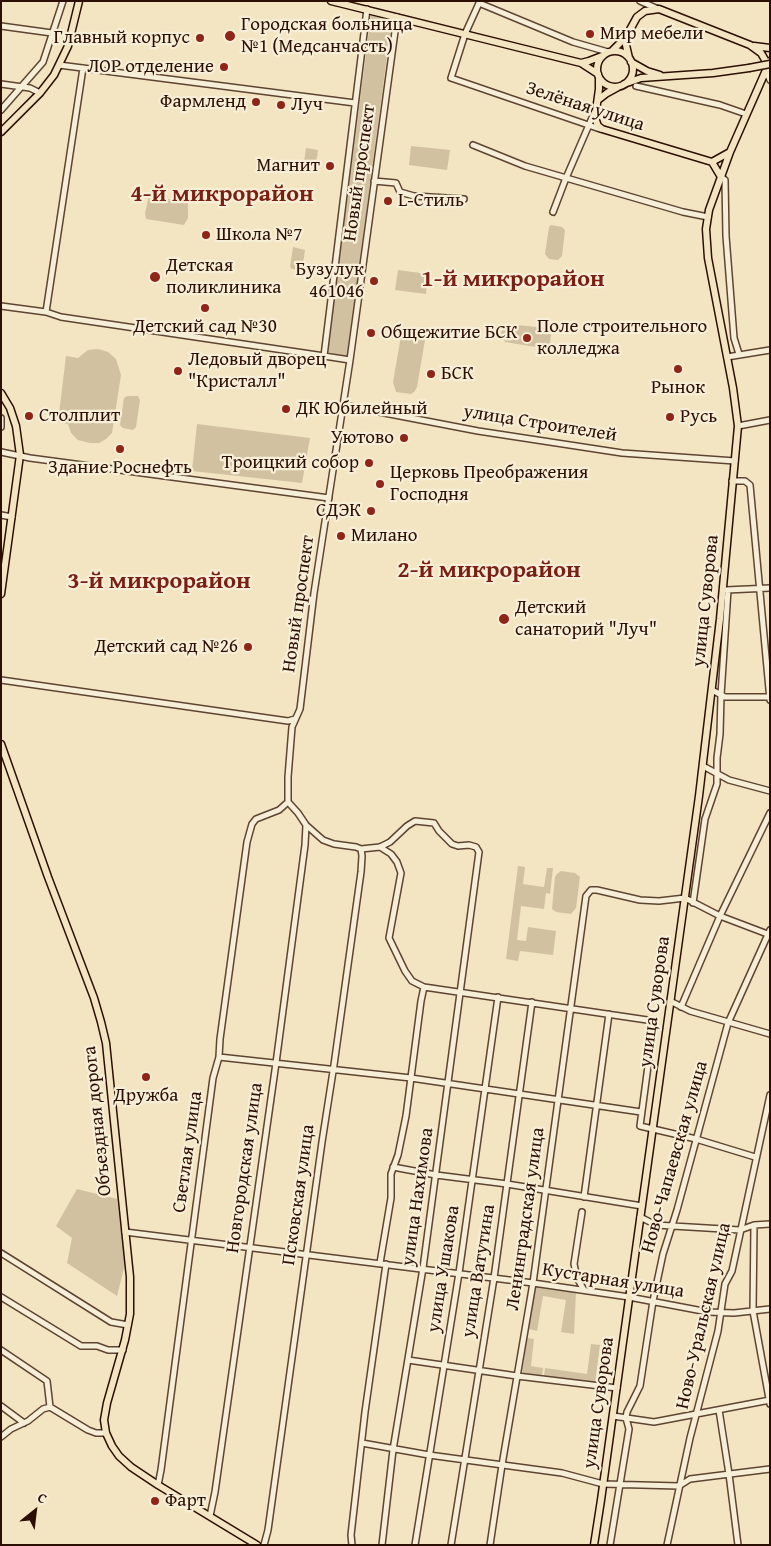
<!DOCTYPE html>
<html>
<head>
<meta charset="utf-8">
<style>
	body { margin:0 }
	#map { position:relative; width:771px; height:1546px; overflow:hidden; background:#f3e5c1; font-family:"Gentium Book Plus",serif }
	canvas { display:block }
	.frame { position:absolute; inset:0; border:2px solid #2c0f03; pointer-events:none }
	.north { position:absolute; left:10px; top:1486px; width:50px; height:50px; -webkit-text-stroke:4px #f7eed7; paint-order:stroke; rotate:29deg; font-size:14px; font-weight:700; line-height:20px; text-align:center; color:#2c0f03 }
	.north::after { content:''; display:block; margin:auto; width:18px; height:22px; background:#2c0f03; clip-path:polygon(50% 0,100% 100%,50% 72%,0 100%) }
</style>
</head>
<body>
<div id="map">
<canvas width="771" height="1546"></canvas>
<div class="frame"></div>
<div class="north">С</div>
</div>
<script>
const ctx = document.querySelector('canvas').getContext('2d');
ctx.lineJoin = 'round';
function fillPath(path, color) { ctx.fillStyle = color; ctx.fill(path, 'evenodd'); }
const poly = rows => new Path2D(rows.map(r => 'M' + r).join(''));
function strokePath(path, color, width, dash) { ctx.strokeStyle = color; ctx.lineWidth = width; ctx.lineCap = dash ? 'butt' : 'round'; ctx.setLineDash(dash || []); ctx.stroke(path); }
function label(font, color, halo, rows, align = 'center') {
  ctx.font = font + ' "Gentium Book Plus",serif'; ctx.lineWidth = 4.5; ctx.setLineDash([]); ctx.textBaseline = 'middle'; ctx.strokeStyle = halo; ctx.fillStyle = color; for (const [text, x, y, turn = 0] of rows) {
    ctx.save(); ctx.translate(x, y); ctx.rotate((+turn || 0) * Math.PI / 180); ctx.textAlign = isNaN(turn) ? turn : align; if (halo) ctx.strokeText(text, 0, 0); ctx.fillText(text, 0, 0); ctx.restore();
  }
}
fillPath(poly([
	[371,14,392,19,347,356,328,352],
	[411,146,450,150,447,170,409,165],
	[306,148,318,150,315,171,303,170],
	[149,196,188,202,188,218,184,225,146,219,145,213],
	[551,225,562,227,565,230,562,256,558,260,549,259,545,254,549,227],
	[293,247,305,250,302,270,292,269,290,267],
	[398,270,428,274,426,294,395,290],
	[508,324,546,328,551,335,550,343,542,348,505,342,501,334,503,327],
	[408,330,420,332,425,340,417,387,415,391,411,394,396,392,393,382,401,336],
	[98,349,108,352,116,359,121,375,112,433,106,439,99,443,90,443,78,440,71,433,68,424,58,422,66,356,78,358,88,350],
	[127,396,138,396,140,400,136,427,133,430,123,428,120,425,124,398],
	[197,424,310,438,302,483,192,471],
	[518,866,525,867,523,884,544,887,547,868,553,868,550,894,546,893,544,909,521,906,517,940,526,941,528,927,556,931,553,955,520,951,518,961,506,959],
	[561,871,575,873,580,877,576,908,571,914,556,912,552,909,555,877,557,874],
	[77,1189,117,1199,125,1264,117,1296,67,1263,72,1238,56,1226],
	[535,1286,576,1292,574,1334,561,1332,566,1300,543,1296,537,1331,529,1329],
	[527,1338,534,1339,531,1366,543,1368,542,1376,522,1373],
	[591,1344,600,1345,595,1383,544,1376,545,1368,587,1374]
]), '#d1c1a1');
const minor = poly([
	[480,1,465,34,451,78,600,129],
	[640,1,658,9],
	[479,3,573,42,608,52],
	[1,26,52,33],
	[59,65,355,103],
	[766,71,770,80],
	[1,84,30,88,40,93],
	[636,86,720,105,746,114],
	[1,110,43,62,63,1],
	[473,145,525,166,683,212,708,217],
	[721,177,725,180,726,236,734,338,739,354],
	[374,181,396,183,400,192,414,196,464,199],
	[553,212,566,178,595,111],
	[1,306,46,312,61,317,324,356],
	[46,312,83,68],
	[727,357,770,350],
	[350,360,324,356,367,9],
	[343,405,478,431,622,453,735,461],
	[1,418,1,427],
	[738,426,770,420],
	[1,452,30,458,329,498],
	[732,481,745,481,750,485,770,700],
	[1,515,12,517],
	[726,590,770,588],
	[1,680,288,721,295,719],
	[712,690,725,697,770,697],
	[703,766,729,780,770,791],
	[380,847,391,854,397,862,401,873,389,938,405,971,412,981,424,987,654,1021,640,1126,696,1139,755,1157],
	[693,903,705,819,717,784,717,758,720,734,721,695,728,590],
	[670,1001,690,1011,770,1034],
	[681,1007,720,916,770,813],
	[219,1057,411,1078,641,1112],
	[393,1167,436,1175,507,1184,642,1206],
	[584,1197,609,1014],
	[582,1212,574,1264,577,1278,584,1290],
	[640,1217,656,1225,740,1230,754,1225,770,1224],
	[754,1225,753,1311,770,1404],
	[125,1232,533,1283,629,1297,708,1312,734,1313,770,1309],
	[1,1253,111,1322,128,1325],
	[380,1263,391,1198,391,1174,398,1155,406,1116,421,1001,424,987],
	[1,1297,81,1346,97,1346,108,1350,123,1350],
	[1,1350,47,1381,50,1407],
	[408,1360,517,1376,617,1388],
	[1,1406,24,1423],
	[50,1407,88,1430,96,1433,106,1433],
	[719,1410,729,1474,738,1545],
	[613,1416,654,1422,770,1400],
	[1,1437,11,1429,28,1421,43,1409,50,1407],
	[362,1443,429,1455,562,1473,603,1484,679,1486,690,1479,770,1469],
	[158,1485,161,1470,213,1078,219,1057,220,1039,247,842,252,824,256,819,279,810,288,802],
	[210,1516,215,1492,276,1063,305,845,306,825],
	[264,1545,268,1530,322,1142,334,1065,361,872,362,856,361,849],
	[352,1545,351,1535,365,1412,386,1264],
	[382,1545,393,1450,423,1268,479,852,476,847,469,845,458,846,452,844,439,831,434,823,415,821,407,826,390,842,380,847,361,849,356,847,334,844,323,840,306,825,298,813,288,802,288,777,292,727,300,709,314,593,350,360,397,17],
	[415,1545,459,1273,498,997],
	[451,1545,494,1278,532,1002],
	[490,1545,502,1465,533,1283,586,896,591,890,597,890,640,900,659,901,685,898,720,916,770,935],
	[610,1545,629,1429,626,1418,627,1412,640,1386,653,1301,663,1254,677,1210,728,1023,770,930],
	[667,1545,690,1438,718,1331,725,1284,732,1271,770,1095]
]);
const major = poly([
	[331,1,581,63,598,74],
	[626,37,626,45,629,58],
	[754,46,770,48],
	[612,51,626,37,637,17,645,11,659,9,750,45,761,53,768,65],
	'597 69a18 18 0 1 1 36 0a18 18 0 1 1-36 0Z',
	[631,62,647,71,660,75],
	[581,63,589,61,602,56],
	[599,77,599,89,595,118,598,126,602,129,712,162],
	[624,84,641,78,713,73,749,68],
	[598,100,607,93,618,87],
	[1,132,40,93,54,75,68,46,79,1],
	[712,162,730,152],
	[712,162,721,177],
	[1,393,10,408,16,426,20,455,1,594],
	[1,744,48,877,94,998,101,1022,106,1043,130,1277,130,1314,125,1340,107,1403,104,1420,106,1433,112,1446,119,1456,131,1467,158,1485,257,1545],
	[594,1545,601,1500,699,796,720,619,738,426,733,388,708,258,706,229,709,210,730,152,770,61]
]);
strokePath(minor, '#5e4432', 8);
strokePath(major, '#2c0f03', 9);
strokePath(minor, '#f7eed7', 5);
strokePath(major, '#f3e5c1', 6);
const majorBridge = poly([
	[749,68,770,64]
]);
strokePath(majorBridge, '#2c0f03', 9, []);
strokePath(majorBridge, '#f3e5c1', 6);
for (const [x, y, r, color] of [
	[590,34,5,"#8f2418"],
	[230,36,6,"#8f2418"],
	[200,38,5,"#8f2418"],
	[224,67,5,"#8f2418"],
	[256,102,5,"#8f2418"],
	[281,105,5,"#8f2418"],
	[330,166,5,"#8f2418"],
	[388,201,5,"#8f2418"],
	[206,235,5,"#8f2418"],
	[155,277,6,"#8f2418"],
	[374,281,5,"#8f2418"],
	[205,308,5,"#8f2418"],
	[371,333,5,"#8f2418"],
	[527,338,5,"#8f2418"],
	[678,369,5,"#8f2418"],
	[178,371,5,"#8f2418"],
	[431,374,5,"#8f2418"],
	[286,409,5,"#8f2418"],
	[29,416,5,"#8f2418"],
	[670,417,5,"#8f2418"],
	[404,438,5,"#8f2418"],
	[120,449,5,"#8f2418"],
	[369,463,5,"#8f2418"],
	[380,484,5,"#8f2418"],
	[371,511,5,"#8f2418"],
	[341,536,5,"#8f2418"],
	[504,619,6,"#8f2418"],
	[248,647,5,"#8f2418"],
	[146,1077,5,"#8f2418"],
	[155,1501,5,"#8f2418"]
]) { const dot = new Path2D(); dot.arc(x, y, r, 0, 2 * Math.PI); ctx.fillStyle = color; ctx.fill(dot); strokePath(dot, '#f7eed7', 2); }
label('19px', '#2c0f03', '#f7eed7', [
	["Городская больница",241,25],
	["№1 (Медсанчасть)",241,47],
	["Мир мебели",600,34],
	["Главный корпус",190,38,"right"],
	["ЛОР отделение",214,67,"right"],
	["Фармленд",246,102,"right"],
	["Луч",291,105],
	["Магнит",320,166,"right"],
	["L-Стиль",398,201],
	["Школа №7",216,235],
	["Детская",166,266],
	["поликлиника",166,288],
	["Бузулук",364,270,"right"],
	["461046",364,292,"right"],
	["Детский сад №30",205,327,"center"],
	["Поле строительного",537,327],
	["колледжа",537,349],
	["Общежитие БСК",381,333],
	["Ледовый дворец",188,360],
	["\"Кристалл\"",188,382],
	["БСК",441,374],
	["Рынок",678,388,"center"],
	["ДК Юбилейный",296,409],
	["Столплит",39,416],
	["Русь",680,417],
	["Уютово",394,438,"right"],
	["Троицкий собор",359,463,"right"],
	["Здание Роснефть",120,468,"center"],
	["Церковь Преображения",390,473],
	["Господня",390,495],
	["СДЭК",361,511,"right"],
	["Милано",351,536],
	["Детский",515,608],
	["санаторий \"Луч\"",515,630],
	["Детский сад №26",238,647,"right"],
	["Дружба",146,1096,"center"],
	["Фарт",165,1501]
], 'left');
label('19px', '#2c0f03', '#f7eed7', [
	["Зелёная улица",585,107,18],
	["Новый проспект",360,173,-82],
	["улица Строителей",540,424,9],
	["улица Суворова",706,601,-84],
	["Новый проспект",299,604,-82],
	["улица Суворова",655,1002,-82],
	["Объездная дорога",98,1121,-96],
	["Светлая улица",188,1152,-82],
	["Ново-Чапаевская улица",675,1157,-74],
	["Новгородская улица",245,1168,-82],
	["Псковская улица",299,1195,-82],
	["улица Нахимова",418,1197,-82],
	["Ленинградская улица",526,1219,-82],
	["улица Ушакова",444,1269,-81],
	["улица Ватутина",479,1271,-81],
	["Кустарная улица",613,1281,9],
	["Ново-Уральская улица",704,1316,-77],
	["улица Суворова",599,1403,-82]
]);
label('bold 24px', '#7a1f14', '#f7eed7', [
	["4-й микрорайон",222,195],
	["1-й микрорайон",513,280],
	["2-й микрорайон",489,571],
	["3-й микрорайон",159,582]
]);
</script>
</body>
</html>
